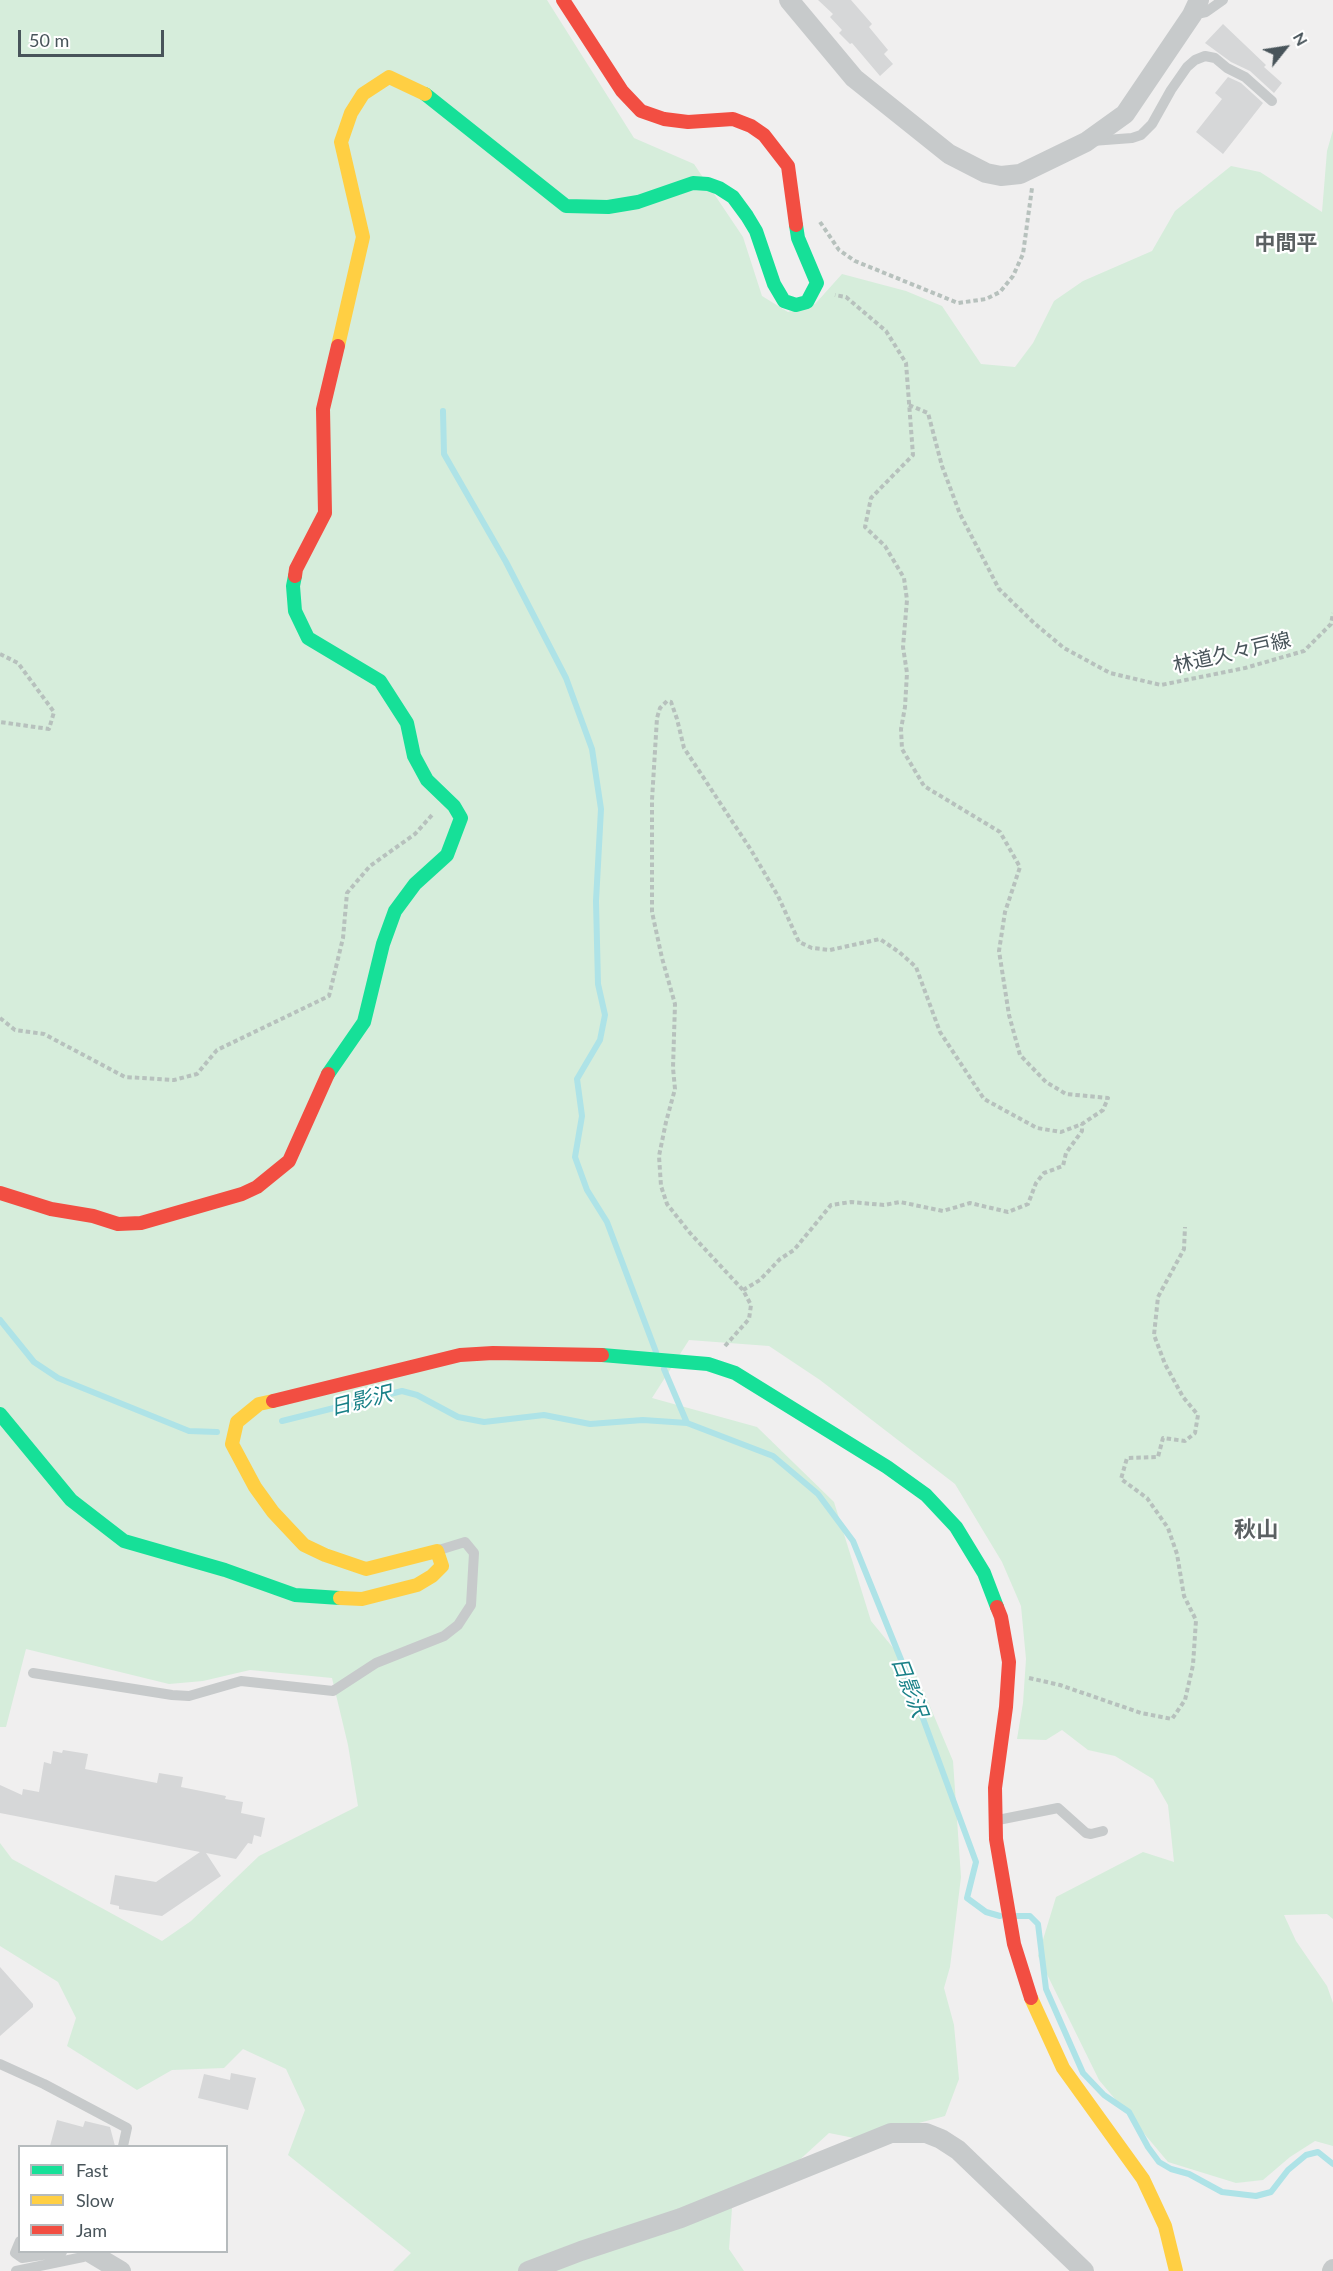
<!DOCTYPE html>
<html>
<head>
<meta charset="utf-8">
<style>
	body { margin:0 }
	#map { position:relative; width:1333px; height:2271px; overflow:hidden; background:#f0efef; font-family:Lato,sans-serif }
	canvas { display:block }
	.legend { position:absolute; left:18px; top:2145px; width:210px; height:108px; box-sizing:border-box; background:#fff; border:2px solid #b6bbbd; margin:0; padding:8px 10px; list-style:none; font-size:18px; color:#48545a }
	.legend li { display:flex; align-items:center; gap:12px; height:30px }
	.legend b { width:30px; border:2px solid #b6bbbd }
	.north { position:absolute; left:1255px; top:18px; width:60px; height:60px; -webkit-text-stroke:4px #fff; paint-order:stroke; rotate:60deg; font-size:16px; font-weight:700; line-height:24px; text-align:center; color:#48545a }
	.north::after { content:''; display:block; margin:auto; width:21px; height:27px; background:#48545a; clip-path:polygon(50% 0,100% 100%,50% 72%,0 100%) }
	.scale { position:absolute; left:18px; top:30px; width:146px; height:27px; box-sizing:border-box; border:3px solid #48545a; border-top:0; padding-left:8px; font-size:18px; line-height:21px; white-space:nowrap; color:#48545a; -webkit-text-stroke:4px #fff; paint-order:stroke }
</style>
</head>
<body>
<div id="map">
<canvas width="1333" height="2271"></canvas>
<ul class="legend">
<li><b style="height:8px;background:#16e098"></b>Fast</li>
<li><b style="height:8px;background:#ffcf43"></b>Slow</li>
<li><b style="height:8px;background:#f24e42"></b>Jam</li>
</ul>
<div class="north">N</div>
<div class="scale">50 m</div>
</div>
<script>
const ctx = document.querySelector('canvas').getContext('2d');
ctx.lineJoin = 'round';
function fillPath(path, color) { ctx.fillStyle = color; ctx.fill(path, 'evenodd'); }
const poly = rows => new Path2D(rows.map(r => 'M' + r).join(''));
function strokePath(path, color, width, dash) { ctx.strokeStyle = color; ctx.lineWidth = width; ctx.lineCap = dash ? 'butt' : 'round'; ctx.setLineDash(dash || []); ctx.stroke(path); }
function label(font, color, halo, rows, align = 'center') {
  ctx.font = font + ' Lato,"Noto Sans JP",sans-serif'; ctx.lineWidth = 4.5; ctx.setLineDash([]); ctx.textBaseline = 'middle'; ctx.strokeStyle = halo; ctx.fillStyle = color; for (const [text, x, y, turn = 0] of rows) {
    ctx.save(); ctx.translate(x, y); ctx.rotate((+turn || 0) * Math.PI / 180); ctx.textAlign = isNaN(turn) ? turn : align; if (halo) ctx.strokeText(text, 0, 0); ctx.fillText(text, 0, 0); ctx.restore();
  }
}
fillPath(poly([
	[0,0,547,0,634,138,694,164,743,237,762,296,788,312,815,304,842,274,906,291,942,306,981,364,1015,367,1033,343,1054,301,1083,281,1152,251,1175,211,1231,166,1260,172,1322,212,1327,151,1333,130,1333,1919,1327,1914,1284,1915,1296,1941,1327,1986,1333,2003,1333,2146,1315,2141,1290,2157,1263,2180,1236,2183,1168,2162,1099,2080,1038,1956,1056,1897,1143,1852,1174,1862,1168,1805,1153,1779,1115,1756,1088,1750,1062,1730,1046,1740,1017,1739,1023,1703,1026,1659,1021,1606,1002,1562,955,1484,820,1380,769,1346,689,1340,652,1398,757,1427,834,1502,871,1621,918,1678,953,1761,961,1877,950,1967,944,1988,954,2025,959,2079,945,2116,859,2139,829,2133,794,2165,737,2188,732,2208,729,2249,744,2271,393,2271,411,2253,288,2155,305,2110,286,2069,243,2049,224,2068,172,2070,137,2090,67,2046,76,2018,58,1982,0,1946,0,1843,12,1859,162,1941,191,1921,259,1856,358,1806,348,1745,332,1678,250,1670,203,1681,169,1684,26,1649,6,1727,0,1727]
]), '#d6eddb');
strokePath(poly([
	[443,411,444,454,506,562,566,678,592,749,601,809,596,901,598,984,605,1015,600,1040,577,1079,582,1116,575,1157,587,1190,607,1222,656,1352],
	[0,1320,34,1362,58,1378,189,1431,217,1432],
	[664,1369,687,1423],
	[282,1421,402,1391,417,1395,458,1417,484,1422,544,1415,590,1424,643,1420,687,1423,773,1456,818,1494,853,1541,904,1667,976,1862,967,1898,986,1912,1000,1916],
	[1017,1916,1030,1916,1038,1924,1046,1989,1083,2073,1104,2095,1129,2112,1148,2147,1159,2162,1171,2169,1189,2174,1222,2192,1256,2196,1271,2192,1288,2170,1306,2155,1318,2152,1333,2164]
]), '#aee3e7', 6);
fillPath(poly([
	[818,0,851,0,872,24,869,27,888,50,884,54,893,64,880,76,852,43,850,44,839,33,842,30,830,17,833,14],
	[1223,24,1266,65,1264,67,1282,83,1274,93,1250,71,1231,62,1205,43],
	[1228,77,1241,83,1263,103,1223,154,1196,132,1222,99,1215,93],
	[63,1750,88,1754,85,1769,157,1783,159,1773,183,1777,181,1787,226,1796,225,1799,243,1802,241,1813,265,1818,261,1837,254,1835,252,1844,248,1843,236,1859,206,1853,221,1876,162,1916,119,1909,119,1906,110,1904,115,1875,156,1882,200,1852,0,1813,0,1785,22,1795,23,1789,39,1792,44,1762,51,1764,53,1751,62,1753],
	[0,1967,33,2004,33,2007,0,2036],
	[231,2073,256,2078,248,2110,198,2098,204,2074,230,2080],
	[57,2120,83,2127,85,2121,110,2127,115,2146,50,2146]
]), '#d6d7d8');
strokePath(poly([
	[820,222,839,250,855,261,958,303,986,299,1000,292,1013,276,1023,254,1032,188],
	[909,405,928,413,942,466,960,514,999,589,1034,623,1064,648,1110,673,1161,685,1245,668,1304,651,1331,624,1333,613],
	[0,654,18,663,54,712,49,729,0,722],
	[0,1018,15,1030,44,1034,125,1077,174,1080,197,1074,217,1050,329,996,343,938,347,893,370,866,415,834,432,815],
	[743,1290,760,1280,780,1259,794,1250,831,1205,851,1202,884,1205,900,1202,943,1211,970,1203,1008,1212,1028,1204,1036,1183,1044,1173,1063,1166,1066,1153,1082,1131,1082,1124],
	[725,1346,749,1319,751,1305,743,1290,690,1233,667,1204,661,1186,659,1156,666,1122,675,1089,673,1068,675,1004,662,958,652,912,652,800,657,718,660,708,667,701,671,702,677,719,684,748,751,850,778,896,799,942,812,948,830,950,880,939,899,952,916,967,940,1032,984,1099,1037,1128,1061,1132,1082,1124,1103,1110,1108,1098,1066,1094,1046,1082,1020,1055,1009,1015,999,951,1005,912,1020,867,1000,832,924,786,902,749,901,729,905,707,907,673,903,647,907,600,904,578,885,546,865,527,871,498,913,455,906,363,886,331,846,297,835,295],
	[1029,1678,1060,1685,1141,1713,1172,1719,1185,1700,1193,1665,1196,1620,1184,1596,1177,1554,1168,1528,1147,1498,1121,1479,1127,1458,1158,1457,1163,1438,1185,1441,1195,1433,1198,1415,1183,1397,1165,1364,1154,1335,1158,1297,1184,1249,1185,1227]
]), '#b7c1bd', 4, [4.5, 3]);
strokePath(poly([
	[1192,15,1206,12,1223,0],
	[1092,141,1132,138,1141,135,1152,124,1171,90,1187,67,1195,60,1205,56,1215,58,1227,68,1245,77,1272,101],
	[33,1673,172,1695,189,1696,241,1681,333,1691,376,1663,444,1636,458,1625,471,1605,474,1553,465,1542,439,1550],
	[998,1820,1058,1808,1086,1833,1091,1834,1103,1831],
	[0,2064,44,2084,127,2128,123,2146],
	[20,2241,15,2253,22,2258,62,2252],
	[16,2271,83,2257,89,2252]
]), '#c7cacb', 10);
strokePath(poly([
	[789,0,854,78,949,154,986,173,1001,176,1020,174,1086,142,1125,114,1192,15,1199,0],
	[89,2252,121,2271],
	[528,2271,581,2251,681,2218,891,2133,926,2133,941,2139,958,2150,1084,2271],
	[1332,2271,1333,2269]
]), '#c7cacb', 20);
strokePath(poly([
	[425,94,566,206,608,207,638,202,693,183,708,184,719,188,733,197,747,216,756,231,774,284,784,301,796,305,807,302,817,283,798,238,796,225],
	[295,576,293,586,295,611,308,638,380,681,407,723,414,756,427,780,454,806,461,818,447,855,415,884,395,911,383,944,364,1022,328,1074],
	[602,1355,708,1364,735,1373,887,1467,926,1495,956,1527,984,1573,997,1607],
	[0,1414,71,1500,124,1541,225,1570,295,1595,340,1598]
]), '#16e098', 14);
strokePath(poly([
	[338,346,363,237,341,142,351,113,363,94,389,77,425,94],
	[273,1401,259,1404,237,1422,232,1444,255,1487,273,1512,304,1545,325,1555,366,1569,437,1551,442,1566,432,1576,417,1585,362,1599,340,1598],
	[1031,1998,1063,2068,1143,2179,1165,2226,1176,2271]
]), '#ffcf43', 14);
strokePath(poly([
	[563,0,622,91,641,111,664,119,688,122,733,119,751,126,764,135,788,166,796,225],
	[295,576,296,569,325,513,323,409,338,346],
	[0,1193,51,1209,93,1216,118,1224,141,1223,242,1194,257,1187,289,1161,328,1074],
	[273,1401,460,1355,493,1353,602,1355],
	[997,1607,1001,1617,1009,1662,1006,1707,995,1788,996,1839,1014,1944,1031,1998]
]), '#f24e42', 14);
label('20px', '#48545a', '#fff', [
	["林道久々戸線",1232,653,-13]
]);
label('bold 21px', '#5b6062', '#fff', [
	["中間平",1286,243]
]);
label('italic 21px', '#188087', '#fff', [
	["日影沢",361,1401,-14],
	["日影沢",909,1687,69]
]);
label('bold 22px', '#5b6062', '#fff', [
	["秋山",1256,1530]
]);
</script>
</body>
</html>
